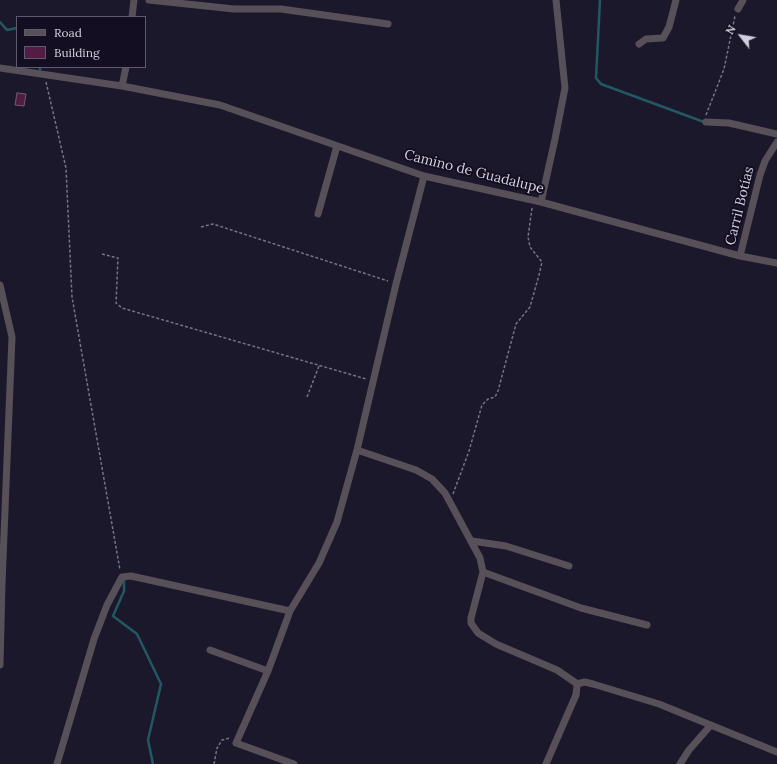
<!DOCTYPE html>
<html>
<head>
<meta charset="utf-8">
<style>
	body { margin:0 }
	#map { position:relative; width:777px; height:764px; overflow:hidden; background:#1c182b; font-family:Lora,serif }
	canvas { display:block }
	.legend { position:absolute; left:16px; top:16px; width:130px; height:52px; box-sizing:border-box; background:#130e21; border:1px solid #5f5b6c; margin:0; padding:5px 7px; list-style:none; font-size:12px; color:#d2cfdd }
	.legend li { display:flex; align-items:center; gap:8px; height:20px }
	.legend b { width:20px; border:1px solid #5f5b6c }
	.north { position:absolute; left:721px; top:16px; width:40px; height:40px; -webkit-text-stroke:3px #130e21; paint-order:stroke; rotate:301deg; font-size:11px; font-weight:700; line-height:16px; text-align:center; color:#d2cfdd }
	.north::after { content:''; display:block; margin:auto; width:14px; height:18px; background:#d2cfdd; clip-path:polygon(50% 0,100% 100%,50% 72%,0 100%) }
</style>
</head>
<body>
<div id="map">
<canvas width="777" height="764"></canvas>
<ul class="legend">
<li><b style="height:5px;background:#585059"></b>Road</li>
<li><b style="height:11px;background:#531c44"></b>Building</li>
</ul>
<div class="north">N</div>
</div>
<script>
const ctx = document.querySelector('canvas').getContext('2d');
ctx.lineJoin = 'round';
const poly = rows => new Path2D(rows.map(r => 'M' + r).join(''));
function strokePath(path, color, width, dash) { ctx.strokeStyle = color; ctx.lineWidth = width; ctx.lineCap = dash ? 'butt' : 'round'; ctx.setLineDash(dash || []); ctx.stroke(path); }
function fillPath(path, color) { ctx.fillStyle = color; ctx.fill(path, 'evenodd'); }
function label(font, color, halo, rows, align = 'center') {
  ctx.font = font + ' Lora,serif'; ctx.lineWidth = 4; ctx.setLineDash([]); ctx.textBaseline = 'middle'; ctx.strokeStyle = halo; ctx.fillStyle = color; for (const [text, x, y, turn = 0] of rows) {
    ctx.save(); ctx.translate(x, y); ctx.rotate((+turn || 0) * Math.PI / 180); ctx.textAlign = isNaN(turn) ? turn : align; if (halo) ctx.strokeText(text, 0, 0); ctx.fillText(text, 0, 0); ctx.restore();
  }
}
strokePath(poly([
	[600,0,596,78,601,84,704,122],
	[0,22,7,30,17,28],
	[40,67,40,70],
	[124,580,124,591,113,616,137,634,161,684,148,740,153,764]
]), '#225862', 2.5);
const building = poly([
	[17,93,26,94,24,106,15,105,17,93]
]);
fillPath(building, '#531c44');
strokePath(building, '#725b6a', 1);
strokePath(poly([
	[46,82,66,168,72,297,120,570],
	[706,115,724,69,735,16],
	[201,227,213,224,388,281],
	[102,254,118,258,116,303,122,308,366,379],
	[307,397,319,366],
	[453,494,469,451,482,405,488,399,495,397,498,391,516,324,530,307,539,275,542,262,530,247,528,237,532,208],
	[214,764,217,748,222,740,230,738]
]), '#767383', 1.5, [3, 2]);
strokePath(poly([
	[149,0,234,9,281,9,388,24],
	[738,9,743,0],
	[132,17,134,0],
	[639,44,646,39,663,38,669,27,676,0],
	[0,68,122,86,220,105,424,176,541,202,740,256,777,263],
	[122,86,126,67],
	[706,122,729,123,777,134],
	[541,202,555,139,565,88,556,0],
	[318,214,337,146],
	[740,256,760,175,765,161,777,142],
	[0,285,12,337,2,584,0,665],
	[357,450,416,470,432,479,445,493,480,558,483,572,471,618,471,623,478,633,496,644,557,670,576,683,577,686,576,695,546,764],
	[472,541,506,546,569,566],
	[483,572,581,608,647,625],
	[210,650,268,671],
	[576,684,585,682,593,684,659,704,777,752],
	[57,764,94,639,107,605,122,577,131,576,290,611],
	[294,764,236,743,268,671,290,611,319,563,337,522,357,450,396,284,424,176],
	[680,764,689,750,710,726]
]), '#585059', 7);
label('14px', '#d2cfdd', '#130e21', [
	["Camino de Guadalupe",474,172,14],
	["Carril Botías",740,206,-76]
]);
</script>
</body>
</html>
